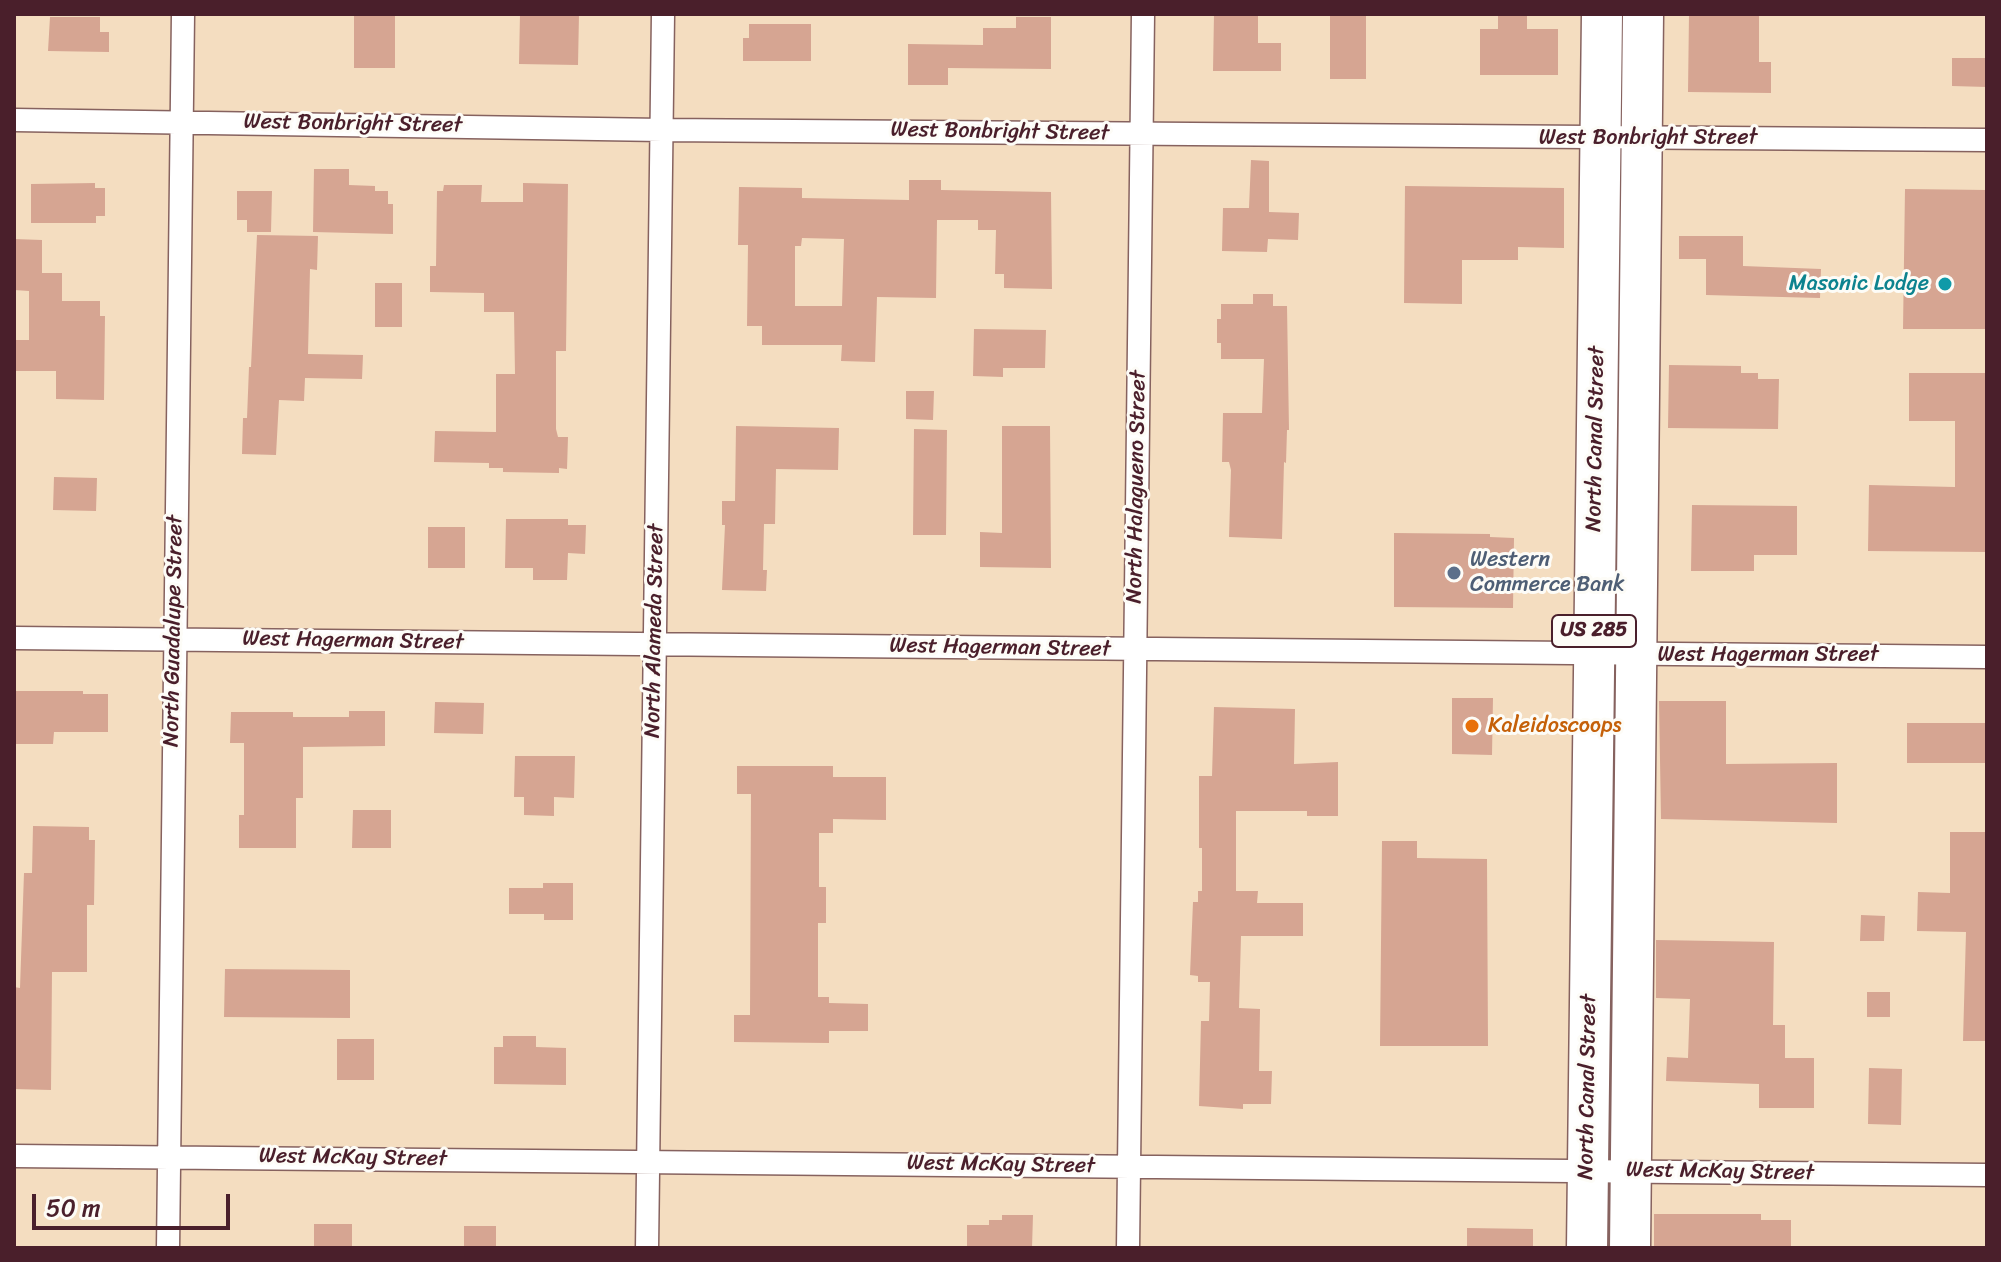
<!DOCTYPE html>
<html>
<head>
<meta charset="utf-8">
<style>
	body { margin:0 }
	#map { position:relative; width:2001px; height:1262px; overflow:hidden; background:#f4ddc0; font-family:Sriracha,sans-serif }
	canvas { display:block }
	.frame { position:absolute; inset:0; border:16px solid #4a1f2b; pointer-events:none }
	.scale { position:absolute; left:32px; top:1194px; width:198px; height:36px; box-sizing:border-box; border:4px solid #4a1f2b; border-top:0; padding-left:10px; font-size:24px; line-height:28px; white-space:nowrap; color:#4a1f2b; -webkit-text-stroke:6px #fdfcf7; paint-order:stroke }
</style>
</head>
<body>
<div id="map">
<canvas width="2001" height="1262"></canvas>
<div class="frame"></div>
<div class="scale">50 m</div>
</div>
<script>
const ctx = document.querySelector('canvas').getContext('2d');
ctx.lineJoin = 'round';
function fillPath(path, color) { ctx.fillStyle = color; ctx.fill(path, 'evenodd'); }
const poly = rows => new Path2D(rows.map(r => 'M' + r).join(''));
function strokePath(path, color, width, dash) { ctx.strokeStyle = color; ctx.lineWidth = width; ctx.lineCap = dash ? 'butt' : 'round'; ctx.setLineDash(dash || []); ctx.stroke(path); }
function label(font, color, halo, rows, align = 'center') {
  ctx.font = font + ' Sriracha,sans-serif'; ctx.lineWidth = 6; ctx.setLineDash([]); ctx.textBaseline = 'middle'; ctx.strokeStyle = halo; ctx.fillStyle = color; for (const [text, x, y, turn = 0] of rows) {
    ctx.save(); ctx.translate(x, y); ctx.rotate((+turn || 0) * Math.PI / 180); ctx.textAlign = isNaN(turn) ? turn : align; if (halo) ctx.strokeText(text, 0, 0); ctx.fillText(text, 0, 0); ctx.restore();
  }
}
fillPath(poly([
	[354,14,395,14,395,68,354,68],
	[520,14,579,14,578,65,519,64],
	[1214,14,1258,14,1258,43,1281,43,1281,71,1213,71],
	[1330,14,1366,14,1366,79,1330,79],
	[1498,14,1527,14,1527,29,1558,29,1558,75,1480,75,1480,29,1498,29],
	[1689,14,1759,14,1759,62,1771,62,1771,93,1688,92],
	[50,17,100,17,100,32,109,32,109,52,48,51],
	[1016,17,1051,17,1051,69,948,68,948,85,908,85,908,44,983,45,983,28,1016,28],
	[749,24,811,24,811,61,743,61,743,38,749,38],
	[1952,58,1987,58,1987,87,1952,86],
	[1251,160,1269,161,1269,212,1299,213,1298,240,1268,239,1267,252,1222,251,1223,208,1249,208],
	[314,169,349,169,349,185,375,186,375,191,388,191,388,204,393,204,393,234,313,232],
	[909,180,941,180,941,190,1051,192,1052,289,1004,288,1004,274,995,274,996,230,978,230,978,220,937,220,936,298,877,297,875,362,841,361,842,345,762,345,762,326,747,326,748,245,738,245,739,187,802,188,802,198,909,200],
	[802,238,844,239,842,306,795,306,795,246,801,246],
	[95,183,95,188,105,188,105,216,96,216,96,223,31,223,31,184],
	[523,183,568,184,566,351,556,351,556,429,558,437,568,437,567,469,559,468,559,473,503,472,503,468,489,468,489,463,434,462,435,431,496,432,496,374,515,374,514,312,484,312,484,293,430,292,430,266,436,266,437,191,443,191,444,185,482,185,481,202,523,202],
	[1405,186,1564,188,1564,248,1518,247,1518,260,1462,260,1462,304,1404,303],
	[1905,189,1987,190,1987,329,1903,329],
	[237,191,272,191,271,232,247,232,247,220,237,220],
	[257,235,318,236,317,270,310,269,308,354,363,355,362,379,305,378,304,401,279,400,276,455,242,454,243,418,247,418,249,367,251,367],
	[1679,236,1743,236,1743,266,1821,269,1820,298,1706,295,1706,259,1679,259],
	[14,239,42,240,42,273,62,273,62,301,100,301,100,316,105,316,104,400,56,399,56,371,14,371,14,340,29,340,29,291,14,290],
	[375,283,402,283,402,327,375,327],
	[1253,294,1273,294,1273,306,1287,306,1289,430,1287,430,1286,463,1284,462,1282,539,1229,537,1231,470,1229,462,1222,462,1223,413,1262,413,1264,359,1221,359,1221,343,1217,343,1217,319,1221,319,1221,304,1253,304],
	[974,329,1046,330,1045,368,1003,368,1003,377,973,376],
	[1669,365,1741,366,1741,373,1758,373,1758,379,1779,379,1778,429,1668,428],
	[1909,373,1987,373,1987,552,1868,551,1869,485,1955,487,1955,421,1909,421],
	[906,391,934,391,933,420,906,419],
	[736,426,839,428,838,470,776,469,775,524,764,524,763,570,767,570,766,591,722,590,725,525,722,525,722,501,735,501],
	[1002,426,1050,426,1051,568,980,567,980,532,1002,533],
	[914,429,947,430,946,535,913,535],
	[54,477,97,478,96,511,53,510],
	[1692,505,1797,506,1797,555,1754,555,1754,571,1691,571],
	[506,519,568,519,568,525,586,525,585,554,568,553,567,580,533,580,533,568,505,568],
	[428,527,465,527,465,568,428,568],
	[1394,533,1490,534,1490,537,1514,538,1513,608,1394,607],
	[14,691,83,691,83,694,108,694,108,732,54,732,53,744,14,744],
	[1452,698,1493,698,1492,755,1452,754],
	[1659,701,1726,701,1726,764,1837,763,1837,823,1661,819],
	[435,702,484,703,483,734,434,733],
	[1214,707,1295,709,1294,764,1338,762,1338,816,1307,816,1307,811,1236,811,1236,891,1258,891,1257,903,1303,903,1303,936,1241,936,1239,1008,1260,1009,1259,1071,1272,1071,1271,1104,1243,1104,1243,1109,1199,1106,1201,1021,1209,1021,1210,982,1198,982,1198,976,1190,975,1193,902,1198,902,1198,891,1202,891,1202,848,1199,848,1199,776,1212,776],
	[349,711,385,711,385,746,303,747,303,798,296,798,296,848,239,848,239,815,244,815,244,743,230,743,231,712,293,712,293,717,349,717],
	[1907,723,1987,723,1987,763,1907,763],
	[515,756,575,756,574,798,554,797,554,816,524,815,524,797,514,797],
	[737,766,833,766,833,777,886,777,886,820,833,819,833,833,819,833,819,887,826,887,826,923,818,923,818,997,829,997,829,1003,868,1004,868,1031,829,1031,829,1043,734,1042,734,1015,750,1015,751,794,737,794],
	[353,810,391,810,391,848,352,848],
	[33,826,89,827,89,840,95,840,94,905,87,905,87,972,52,972,51,1090,14,1089,14,987,20,988,24,873,32,873],
	[1950,832,1987,832,1987,1041,1963,1041,1966,932,1917,931,1918,892,1950,893],
	[1382,841,1417,841,1417,858,1487,859,1488,1046,1380,1046],
	[543,883,573,883,573,920,544,920,544,914,509,914,509,888,543,888],
	[1861,915,1885,916,1884,941,1860,941],
	[1656,940,1774,942,1773,1025,1785,1025,1785,1058,1814,1058,1814,1108,1759,1108,1759,1084,1666,1081,1667,1057,1688,1058,1690,999,1656,998],
	[225,969,350,970,350,1018,224,1017],
	[1867,992,1890,992,1890,1017,1867,1017],
	[503,1036,536,1036,536,1047,566,1048,566,1085,494,1084,494,1047,503,1047],
	[337,1039,374,1039,374,1080,337,1080],
	[1869,1068,1902,1069,1901,1125,1868,1124],
	[1654,1214,1761,1214,1761,1220,1791,1220,1791,1248,1654,1248],
	[1002,1215,1033,1215,1032,1248,967,1248,967,1225,989,1225,989,1220,1002,1220],
	[314,1224,352,1224,352,1248,314,1248],
	[464,1226,496,1226,496,1248,464,1248],
	[1467,1228,1533,1229,1533,1248,1467,1248]
]), '#d6a592');
const street = poly([
	[14,120,662,130,1987,140],
	[14,638,1987,657],
	[14,1156,1987,1175],
	[168,1248,183,14],
	[647,1248,663,14],
	[1128,1248,1143,14]
]);
const highway = poly([
	[1587,1248,1602,14],
	[1630,1248,1643,14]
]);
strokePath(street, '#86625f', 25);
strokePath(highway, '#86625f', 43);
strokePath(street, '#fff', 22);
strokePath(highway, '#fff', 40);
for (const [x, y, r, color] of [
	[1945,284,8,"#0f9aa8"],
	[1454,573,8,"#5c6f8a"],
	[1472,726,8,"#e8710a"]
]) { const dot = new Path2D(); dot.arc(x, y, r, 0, 2 * Math.PI); ctx.fillStyle = color; ctx.fill(dot); strokePath(dot, '#fdfcf7', 3); }
for (const [x, y, w] of [
	[1594,631,84]
]) { const box = new Path2D(); box.roundRect(x - w / 2, y - 16, w, 32, 6); ctx.fillStyle = '#fdfcf7'; ctx.fill(box); strokePath(box, '#4a1f2b', 2); }
label('bold 20px', '#4a1f2b', null, [
	["US 285",1594,631]
]);
label('22px', '#4a1f2b', '#fdfcf7', [
	["West Bonbright Street",353,124,1],
	["West Bonbright Street",1000,132,1],
	["West Bonbright Street",1648,138],
	["North Canal Street",1596,439,-89],
	["North Halagueno Street",1137,487,-89],
	["North Guadalupe Street",174,631,-89],
	["North Alameda Street",655,631,-89],
	["West Hagerman Street",353,641,1],
	["West Hagerman Street",1000,648,1],
	["West Hagerman Street",1768,655],
	["North Canal Street",1588,1087,-89],
	["West McKay Street",353,1158,1],
	["West McKay Street",1001,1165,1],
	["West McKay Street",1720,1172,1]
]);
label('22px', '#0d838f', '#fdfcf7', [
	["Masonic Lodge",1929,284]
], 'right');
label('22px', '#4e5e75', '#fdfcf7', [
	["Western",1470,560],
	["Commerce Bank",1470,585]
], 'left');
label('22px', '#c56008', '#fdfcf7', [
	["Kaleidoscoops",1488,726]
], 'left');
</script>
</body>
</html>
